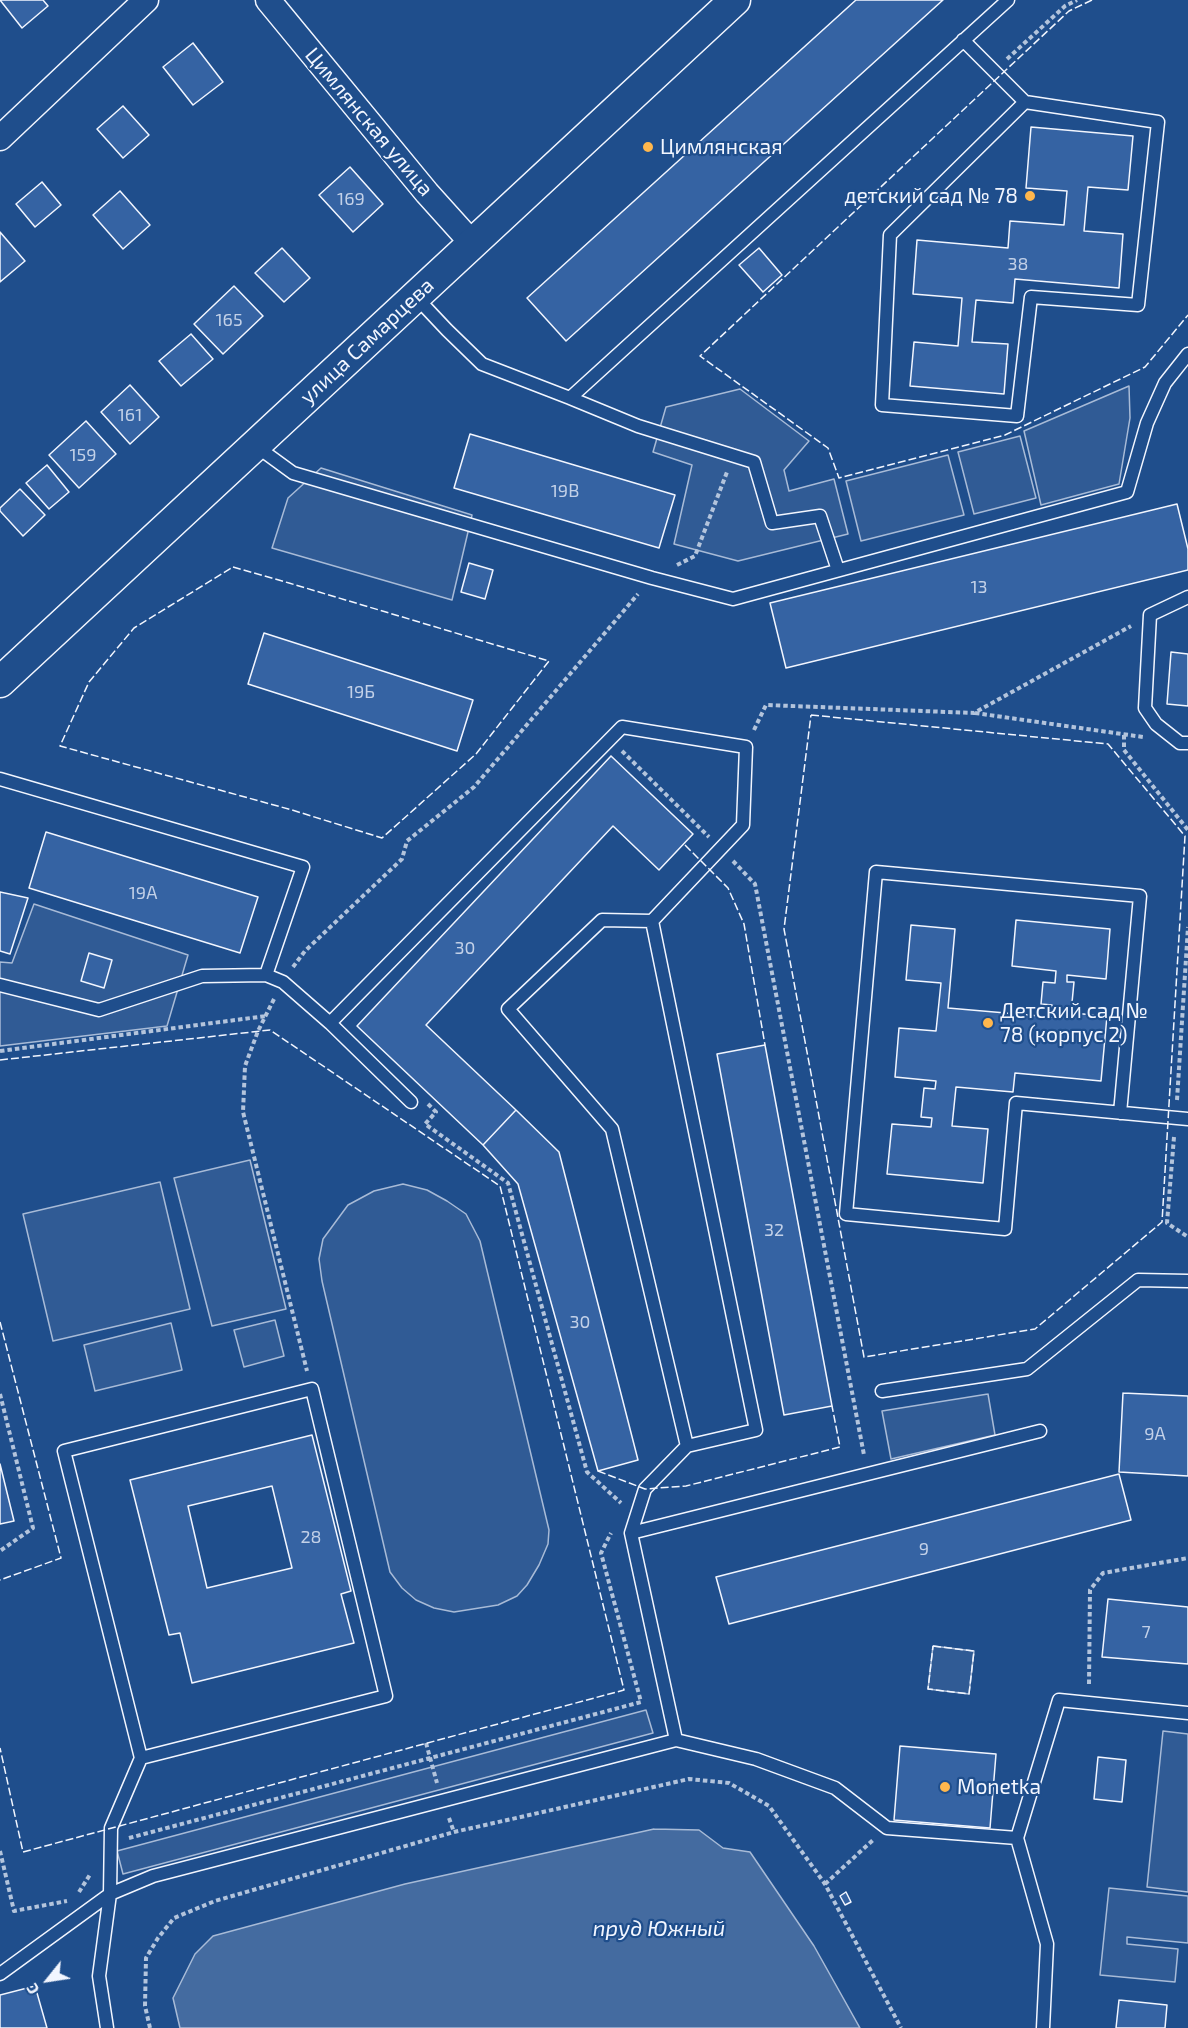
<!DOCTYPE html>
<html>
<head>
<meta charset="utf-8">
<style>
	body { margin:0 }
	#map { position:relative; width:1188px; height:2028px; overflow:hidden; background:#1f4e8c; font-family:"Exo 2",sans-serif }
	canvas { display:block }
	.north { position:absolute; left:18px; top:1950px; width:60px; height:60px; -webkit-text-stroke:4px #1f4e8c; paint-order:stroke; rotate:240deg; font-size:16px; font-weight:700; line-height:24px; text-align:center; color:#f2f6ff }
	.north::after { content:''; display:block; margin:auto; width:21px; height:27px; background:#f2f6ff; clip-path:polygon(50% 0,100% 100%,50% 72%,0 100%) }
</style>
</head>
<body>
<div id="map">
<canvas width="1188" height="2028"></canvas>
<div class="north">С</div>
</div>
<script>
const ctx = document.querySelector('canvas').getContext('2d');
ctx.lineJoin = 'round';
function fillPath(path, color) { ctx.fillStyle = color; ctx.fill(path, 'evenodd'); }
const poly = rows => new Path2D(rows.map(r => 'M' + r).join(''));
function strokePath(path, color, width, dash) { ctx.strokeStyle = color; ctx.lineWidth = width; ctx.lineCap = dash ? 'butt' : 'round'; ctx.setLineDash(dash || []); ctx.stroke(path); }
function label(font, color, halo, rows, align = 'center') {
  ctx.font = font + ' "Exo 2",sans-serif'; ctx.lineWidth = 4.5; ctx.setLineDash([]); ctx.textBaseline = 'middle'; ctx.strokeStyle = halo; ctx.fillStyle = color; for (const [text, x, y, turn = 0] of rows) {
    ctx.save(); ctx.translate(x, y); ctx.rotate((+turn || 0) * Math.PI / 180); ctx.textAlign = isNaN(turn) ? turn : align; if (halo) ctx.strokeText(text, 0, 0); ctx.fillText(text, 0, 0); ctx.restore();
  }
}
const built = poly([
	[1129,386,1130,418,1119,484,1041,505,1024,431,1129,386],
	[740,389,809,441,784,470,789,491,834,479,848,534,738,561,674,544,692,465,653,452,666,407,740,389],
	[1020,436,1036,498,974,514,958,452,1020,436],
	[948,455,964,515,861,541,846,481,948,455],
	[321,468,472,515,452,600,272,548,288,498,321,468],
	[34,904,188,955,167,1026,0,1046,0,962,12,963,34,904],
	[250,1160,286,1309,212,1326,174,1178,250,1160],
	[160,1182,190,1309,53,1341,23,1214,160,1182],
	[403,1184,427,1190,447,1201,466,1214,480,1241,549,1530,548,1544,539,1565,527,1585,517,1596,498,1605,454,1612,434,1608,416,1600,402,1588,390,1572,322,1281,319,1259,323,1239,348,1205,374,1191,403,1184],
	[275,1320,284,1356,244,1367,234,1330,275,1320],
	[171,1323,182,1370,95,1391,84,1345,171,1323],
	[988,1394,995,1435,891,1459,882,1411,988,1394],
	[933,1646,974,1651,969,1694,928,1689,933,1646],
	[646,1710,653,1733,123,1874,117,1851,646,1710],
	[1163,1731,1188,1734,1188,1892,1147,1887,1163,1731],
	[1109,1888,1188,1896,1188,1943,1127,1937,1127,1944,1178,1949,1175,1982,1100,1975,1109,1888]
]);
fillPath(built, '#305b95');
strokePath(built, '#a8bbd7', 1.5);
const water = poly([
	[654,1829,699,1830,723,1848,750,1852,814,1946,860,2028,180,2028,173,1998,195,1954,213,1936,405,1884,654,1829]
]);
fillPath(water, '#446ba0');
strokePath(water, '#a8bbd7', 1.5);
const building = poly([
	[0,0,43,0,48,6,22,28,0,0],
	[856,0,943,0,566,341,527,298,856,0],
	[193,43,223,82,193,105,163,67,193,43],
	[123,106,149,135,123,158,97,129,123,106],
	[1031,127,1133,136,1128,190,1088,187,1084,231,1123,234,1119,288,1015,279,1013,303,976,300,972,342,1008,344,1004,394,910,386,914,342,958,346,962,298,913,294,917,240,1008,248,1010,221,1064,225,1067,191,1026,188,1031,127],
	[350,167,383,204,353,232,319,195,350,167],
	[42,182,61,205,35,227,16,204,42,182],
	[120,191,150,225,123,249,93,215,120,191],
	[0,232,25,261,0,282,0,232],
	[282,248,310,278,284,302,255,273,282,248],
	[759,248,782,275,763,292,739,265,759,248],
	[234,286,263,316,223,354,194,324,234,286],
	[191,334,213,359,181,386,159,361,191,334],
	[130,385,159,417,130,444,101,412,130,385],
	[86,421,116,454,79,488,49,455,86,421],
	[470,434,675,495,659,548,454,488,470,434],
	[47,465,69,492,49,509,26,483,47,465],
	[20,489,45,515,23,536,0,511,0,508,20,489],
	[1177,504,1188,549,1188,570,786,668,770,603,1177,504],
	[469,563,493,570,485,599,461,592,469,563],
	[264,633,473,700,457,751,248,684,264,633],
	[1171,652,1188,654,1188,706,1167,704,1171,652],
	[611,756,693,834,659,870,613,826,426,1025,516,1110,483,1145,357,1026,611,756],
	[46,832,258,897,240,953,29,888,46,832],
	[0,892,28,898,10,954,0,951,0,892],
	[1016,920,1110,929,1106,979,1067,975,1067,982,1074,982,1071,1013,1107,1016,1101,1081,1015,1073,1013,1092,956,1087,952,1126,988,1129,983,1183,887,1174,892,1124,931,1127,932,1118,921,1117,924,1088,935,1089,936,1081,895,1077,899,1028,936,1031,941,983,906,980,911,925,955,929,948,1008,1052,1017,1052,1005,1041,1004,1043,982,1055,983,1056,971,1012,966,1016,920],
	[89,953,112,960,104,988,81,981,89,953],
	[765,1045,832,1406,784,1415,717,1054,765,1045],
	[516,1110,559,1152,638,1460,598,1471,518,1184,483,1145,516,1110],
	[1123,1393,1188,1396,1188,1476,1119,1472,1123,1393],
	[312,1435,351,1591,341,1594,354,1643,192,1683,180,1633,169,1635,130,1480,312,1435],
	[272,1486,292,1568,207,1588,188,1506,272,1486],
	[0,1464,14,1521,0,1524,0,1464],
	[1119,1474,1131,1520,729,1624,716,1577,1119,1474],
	[1108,1599,1188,1607,1188,1664,1102,1657,1108,1599],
	[900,1746,996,1754,990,1828,894,1820,900,1746],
	[1098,1757,1126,1760,1122,1802,1094,1799,1098,1757],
	[846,1892,851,1902,845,1905,840,1896,846,1892],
	[35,1986,47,2028,0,2028,0,1995,35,1986],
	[1119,2000,1167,2005,1165,2028,1116,2028,1119,2000]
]);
fillPath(building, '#3563a3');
strokePath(building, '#f2f6ff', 1.5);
const service = poly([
	[963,40,1025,102,1158,122,1138,305,1031,297,1017,416,882,405,890,235,1025,102],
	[415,296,447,330,482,364,570,398,1008,0],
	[570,398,638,426,754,462,772,523,820,516,838,570],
	[256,446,293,473,652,578,733,599,1127,492,1147,423,1165,383,1188,354],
	[1188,597,1150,615,1145,708,1156,724,1180,743,1188,743],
	[0,779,303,867,266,975],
	[652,921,756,1430,687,1446],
	[0,985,99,1010,202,976,266,975,283,982,330,1023,622,727,746,747,743,825,652,921,602,920,508,1009,612,1129,687,1446,645,1489,631,1533],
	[330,1023,411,1102],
	[1120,1113,1140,896,876,872,846,1214,1005,1229,1016,1103,1188,1119],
	[882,1391,1027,1369,1138,1280,1188,1281],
	[676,1740,631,1533,1040,1431],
	[0,1974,110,1894,153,1876,676,1740,756,1759,835,1788,887,1828,1017,1838],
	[107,2028,99,1976,110,1894,111,1828,141,1758,64,1451,312,1389,386,1696,141,1758],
	[1043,2028,1047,1944,1017,1838,1059,1700,1188,1713]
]);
const minor = poly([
	[268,0,427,193,472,243],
	[0,138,146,0]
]);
const tertiary = poly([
	[0,682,735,0]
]);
strokePath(service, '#f2f6ff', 15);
strokePath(minor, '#f2f6ff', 27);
strokePath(tertiary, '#f2f6ff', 33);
strokePath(poly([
	[1007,59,1065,6,1077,0],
	[677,565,695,556,727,472],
	[975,713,1143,737],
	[754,730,766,705,974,713,1131,626],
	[1124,735,1124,750,1188,830],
	[622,751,709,837],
	[733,861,755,884,864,1455],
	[293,967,305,951,402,859,407,841,474,787,638,594],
	[274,999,258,1031,245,1066,243,1112,307,1371],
	[0,1051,266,1016],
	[1177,1100,1188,927],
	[428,1104,436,1112,425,1124,508,1183,587,1472,621,1503],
	[1174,1137,1167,1223,1188,1237],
	[0,1394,33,1528,0,1551],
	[1089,1684,1090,1590,1103,1573,1188,1558],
	[426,1743,437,1783],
	[449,1818,454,1832],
	[129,1838,641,1702,601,1553,611,1533],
	[0,1851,14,1911,67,1901],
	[825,1884,873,1840],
	[79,1892,91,1873],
	[150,2028,145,2006,146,1958,158,1938,174,1918,215,1901,454,1832,689,1779,729,1783,769,1806,825,1884,901,2028]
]), '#b3c4dc', 4, [4.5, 3]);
strokePath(service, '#1f4e8c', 12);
strokePath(minor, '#1f4e8c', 24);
strokePath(tertiary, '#1f4e8c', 30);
strokePath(poly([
	[1092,0,1069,11,700,356,828,448,839,478,1005,435,1145,367,1188,315],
	[233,567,289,583,549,661,476,754,382,838,292,810,60,746,89,682,134,628,233,567],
	[811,715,1108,744,1185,836,1162,1222,1035,1329,864,1357,784,929,811,715],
	[685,845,728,888,744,924,765,1045],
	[0,1060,270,1030,500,1186,624,1690,23,1852,0,1748],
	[0,1322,61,1558,0,1580],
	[598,1471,645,1489,686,1486,840,1447,832,1406],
	[933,1646,974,1651,969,1694,928,1689,933,1646]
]), '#f2f6ff', 1.5, [8, 3]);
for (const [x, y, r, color] of [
	[648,147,6,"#ffb74d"],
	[1030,196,6,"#ffb74d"],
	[988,1023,6,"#ffb74d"],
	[945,1787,6,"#ffb74d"]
]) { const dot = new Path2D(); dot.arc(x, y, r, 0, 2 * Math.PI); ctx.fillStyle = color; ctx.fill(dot); strokePath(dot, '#1f4e8c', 2); }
label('18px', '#c3d1e8', null, [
	["169",351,199],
	["38",1018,264],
	["165",229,320],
	["161",130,415],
	["159",83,455],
	["19В",565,491],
	["13",979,587],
	["19Б",361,692],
	["19А",143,893],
	["30",465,948],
	["32",774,1230],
	["30",580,1322],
	["9А",1155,1434],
	["28",311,1537],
	["9",924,1549],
	["7",1146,1632]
]);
label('21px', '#f2f6ff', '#1f4e8c', [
	["Цимлянская улица",369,122,50],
	["улица Самарцева",367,341,-43]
]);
label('21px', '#f2f6ff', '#1f4e8c', [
	["Цимлянская",660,147],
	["детский сад № 78",1018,196,"right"],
	["Детский сад №",1000,1011],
	["78 (корпус 2)",1000,1035],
	["Monetka",957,1787]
], 'left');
label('italic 22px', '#f2f6ff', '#1f4e8c', [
	["пруд Южный",659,1929]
]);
</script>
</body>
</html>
